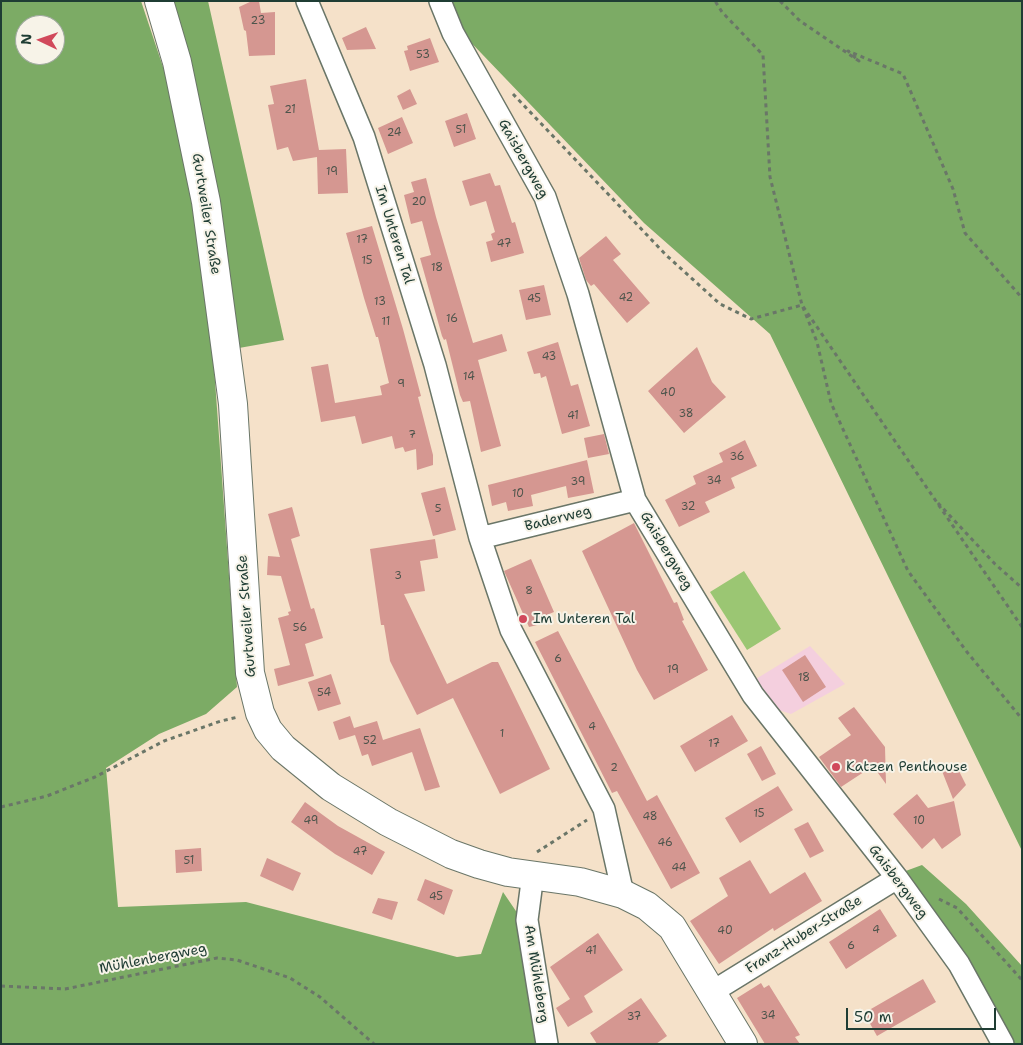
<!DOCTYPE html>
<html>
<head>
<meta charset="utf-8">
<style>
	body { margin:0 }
	#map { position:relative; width:1023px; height:1045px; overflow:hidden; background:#f5e1c9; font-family:"Shantell Sans",sans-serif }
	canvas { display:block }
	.frame { position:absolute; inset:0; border:2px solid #1f3d34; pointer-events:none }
	.north { position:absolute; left:15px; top:15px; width:50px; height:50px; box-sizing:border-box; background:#f7f3e8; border:1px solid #a1aaa0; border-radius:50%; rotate:273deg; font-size:14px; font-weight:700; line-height:20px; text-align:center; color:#1f3d34 }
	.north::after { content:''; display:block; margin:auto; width:18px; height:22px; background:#d1495b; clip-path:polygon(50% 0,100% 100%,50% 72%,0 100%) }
	.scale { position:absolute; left:846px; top:1008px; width:150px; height:22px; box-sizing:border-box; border:2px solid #1f3d34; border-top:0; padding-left:6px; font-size:15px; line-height:18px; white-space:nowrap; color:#1f3d34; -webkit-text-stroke:4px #f7f3e8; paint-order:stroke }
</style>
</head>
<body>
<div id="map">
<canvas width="1023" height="1045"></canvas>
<div class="frame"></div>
<div class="north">N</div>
<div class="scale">50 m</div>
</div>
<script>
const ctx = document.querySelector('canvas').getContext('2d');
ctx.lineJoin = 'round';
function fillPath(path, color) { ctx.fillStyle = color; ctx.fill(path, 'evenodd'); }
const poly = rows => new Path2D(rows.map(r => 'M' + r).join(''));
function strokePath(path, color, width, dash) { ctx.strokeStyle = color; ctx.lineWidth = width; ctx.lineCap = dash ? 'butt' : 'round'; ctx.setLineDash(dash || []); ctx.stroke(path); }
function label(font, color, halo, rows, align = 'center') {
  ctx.font = font + ' "Shantell Sans",sans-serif'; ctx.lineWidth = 4; ctx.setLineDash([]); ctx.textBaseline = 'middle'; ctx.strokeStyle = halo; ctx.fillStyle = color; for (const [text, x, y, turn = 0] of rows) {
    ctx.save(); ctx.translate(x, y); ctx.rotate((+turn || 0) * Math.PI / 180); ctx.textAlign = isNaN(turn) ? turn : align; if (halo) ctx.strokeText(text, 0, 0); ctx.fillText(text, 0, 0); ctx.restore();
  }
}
fillPath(poly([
	[810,646,845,684,791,714,767,706,751,682]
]), '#f4cfde');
fillPath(poly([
	[744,571,781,629,747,650,710,592]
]), '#9bc673');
fillPath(poly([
	[1,1,141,1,165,73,187,171,213,353,237,687,206,714,159,734,106,768,118,907,246,902,457,957,481,954,503,892,520,917,537,1043,1,1044],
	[25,25,55,25,55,55,25,55],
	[169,1,208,1,284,340,239,348],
	[448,1,1022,1,1022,851,770,334,644,223,459,30],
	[922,865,966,904,1022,966,1022,1044,1015,1044,903,872]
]), '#7cab65');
fillPath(poly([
	[252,1,259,1,261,13,275,12,275,55,249,56,246,31,244,30,239,7],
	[366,27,376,49,347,50,342,38],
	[430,38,439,62,410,71,404,51,408,50,407,46],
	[306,79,319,150,346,149,348,193,318,194,317,157,293,161,288,147,277,150,268,105,274,104,270,86],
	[410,89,417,104,403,110,397,96],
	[467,113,476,139,454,147,445,121],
	[402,117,413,143,388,154,378,128],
	[490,173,495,186,500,185,512,223,515,222,524,253,491,262,486,242,493,240,491,234,495,232,486,201,470,206,462,181],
	[426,178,436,217,473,343,502,334,507,351,478,360,501,446,481,452,470,401,463,402,460,395,446,339,444,340,442,336,420,258,431,255,422,221,411,224,404,195,414,192,411,182],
	[372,226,403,329,421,396,418,397,433,455,433,465,417,470,416,449,405,452,403,447,395,449,392,436,362,444,355,416,321,422,311,367,328,364,335,403,382,395,380,386,389,383,378,337,376,337,364,298,346,233],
	[606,236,621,254,613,260,650,303,627,323,594,284,591,286,586,280,579,258],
	[544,285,551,315,526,320,519,290],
	[558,342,571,386,578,384,590,426,562,434,546,376,541,378,540,373,534,374,527,352],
	[697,347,712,382,726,397,684,433,648,391],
	[604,434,609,454,588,458,584,438],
	[745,440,757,466,731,478,735,488,705,502,710,512,679,527,665,500,696,484,693,476,723,462,719,453],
	[587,460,594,493,568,498,566,486,531,495,533,506,508,511,506,502,492,506,488,485],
	[445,487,456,530,433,536,421,493],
	[292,507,300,536,291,539,311,609,314,608,323,638,305,644,314,676,278,686,274,669,290,665,278,618,289,615,288,612,291,611,281,576,267,575,268,556,280,557,268,514],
	[634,523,674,603,677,602,684,620,682,621,708,670,654,700,637,670,582,551],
	[435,539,438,558,420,561,425,591,404,594,447,684,492,662,498,662,550,769,500,794,453,698,417,715,390,661,384,625,381,625,370,549],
	[531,559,554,612,549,614,553,621,529,627,504,571],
	[558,631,647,801,657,795,700,873,671,889,617,791,612,793,535,642],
	[805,655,826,687,803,702,782,670],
	[331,674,341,704,318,711,308,682],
	[854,707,885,747,886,784,873,766,841,787,819,757,851,735,838,718],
	[732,715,748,741,695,772,680,746],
	[350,716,354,728,377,721,383,740,420,728,440,787,425,791,412,752,372,766,368,754,362,756,355,735,339,740,333,722],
	[761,746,776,774,762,781,747,754],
	[956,765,966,785,953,799,940,766],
	[778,786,793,810,740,843,725,818],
	[917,794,928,808,954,801,961,835,942,849,934,838,922,849,893,814],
	[305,802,338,826,385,852,372,875,335,854,291,822],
	[808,822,824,851,810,858,794,829],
	[201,848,202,871,176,873,175,850],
	[267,858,301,873,293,891,260,876],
	[750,860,770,894,805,872,822,901,774,931,773,928,719,964,690,921,728,896,719,878],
	[425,879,453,890,444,915,417,900],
	[378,898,398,902,392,920,372,913],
	[880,909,897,936,846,969,829,942],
	[598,933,623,970,584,996,593,1012,568,1027,556,1008,570,999,550,967],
	[923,979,936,1002,877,1036,864,1013],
	[761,983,764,988,769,985,800,1035,795,1037,800,1044,765,1044,737,998],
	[641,998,667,1036,656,1044,597,1044,590,1033]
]), '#d59791');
const street = poly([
	[307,1,364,137,435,365,480,538,511,630,604,809,623,894],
	[440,1,453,33,545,197,578,294,635,500,753,695,897,878,959,964,1003,1044],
	[480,538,635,500],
	[533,874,527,920,547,1044],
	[712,992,897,878]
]);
const secondary = poly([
	[159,1,177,62,206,202,233,404,250,673,260,713,268,730,283,748,331,787,388,822,451,854,479,864,508,872,580,882,623,894,647,906,672,927,743,1044]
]);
strokePath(street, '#6a7668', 24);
strokePath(secondary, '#6a7668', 30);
strokePath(poly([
	[780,1,800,21,859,61,848,51,903,74,953,189,965,233,1022,298],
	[513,94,666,255,720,304,751,319,802,305,770,177,763,55,722,12,715,1],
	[938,503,995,564,1022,588],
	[1022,627,802,305,817,342,831,403,908,571,967,652,1022,719],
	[1,807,47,796,95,777,164,741,221,721,238,717],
	[537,852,587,820],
	[939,899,957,908,1022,980],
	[1,986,65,989,217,958,237,960,290,978,320,997,374,1044]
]), '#6a7668', 3, [4, 4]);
strokePath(street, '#fff', 21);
strokePath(secondary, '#fff', 28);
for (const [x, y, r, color] of [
	[523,619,5,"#d1495b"],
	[836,767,5,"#d1495b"]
]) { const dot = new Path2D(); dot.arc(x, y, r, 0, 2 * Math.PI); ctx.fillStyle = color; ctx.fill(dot); strokePath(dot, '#f7f3e8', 2); }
label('11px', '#4c544b', null, [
	["23",258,21],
	["53",423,55],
	["21",290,110],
	["51",461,130],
	["24",394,133],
	["19",332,172],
	["20",419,202],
	["17",362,240],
	["47",504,244],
	["15",367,261],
	["18",437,268],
	["42",626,298],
	["45",534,299],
	["13",380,302],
	["16",452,319],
	["11",386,322],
	["43",549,357],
	["14",469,377],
	["9",401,384],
	["40",668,393],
	["38",686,414],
	["41",573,416],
	["7",412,435],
	["36",737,457],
	["34",714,481],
	["39",578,482],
	["10",518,494],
	["32",688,507],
	["5",438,509],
	["3",398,576],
	["8",529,591],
	["56",300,628],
	["6",558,659],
	["19",673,670],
	["18",804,678],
	["54",324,693],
	["4",592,727],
	["1",502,734],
	["52",370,741],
	["17",714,744],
	["2",614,768],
	["15",759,814],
	["48",650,817],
	["49",311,821],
	["10",919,821],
	["46",665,843],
	["47",360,852],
	["51",189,861],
	["44",679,868],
	["45",436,897],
	["4",876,930],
	["40",725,931],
	["6",851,946],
	["41",591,951],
	["34",768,1016],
	["37",634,1017]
]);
label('14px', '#1f3d34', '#f7f3e8', [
	["Gaisbergweg",523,159,61],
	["Gurtweiler Straße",206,214,81],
	["Im Unteren Tal",394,235,73],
	["Baderweg",558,519,-14],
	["Gaisbergweg",666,551,59],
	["Gurtweiler Straße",247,616,-94],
	["Gaisbergweg",898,882,53],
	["Franz-Huber-Straße",804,935,-32],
	["Mühlenbergweg",153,959,-11],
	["Am Mühleberg",536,974,81]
]);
label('14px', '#1f3d34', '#f7f3e8', [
	["Im Unteren Tal",533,619],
	["Katzen Penthouse",846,767]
], 'left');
</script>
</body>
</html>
